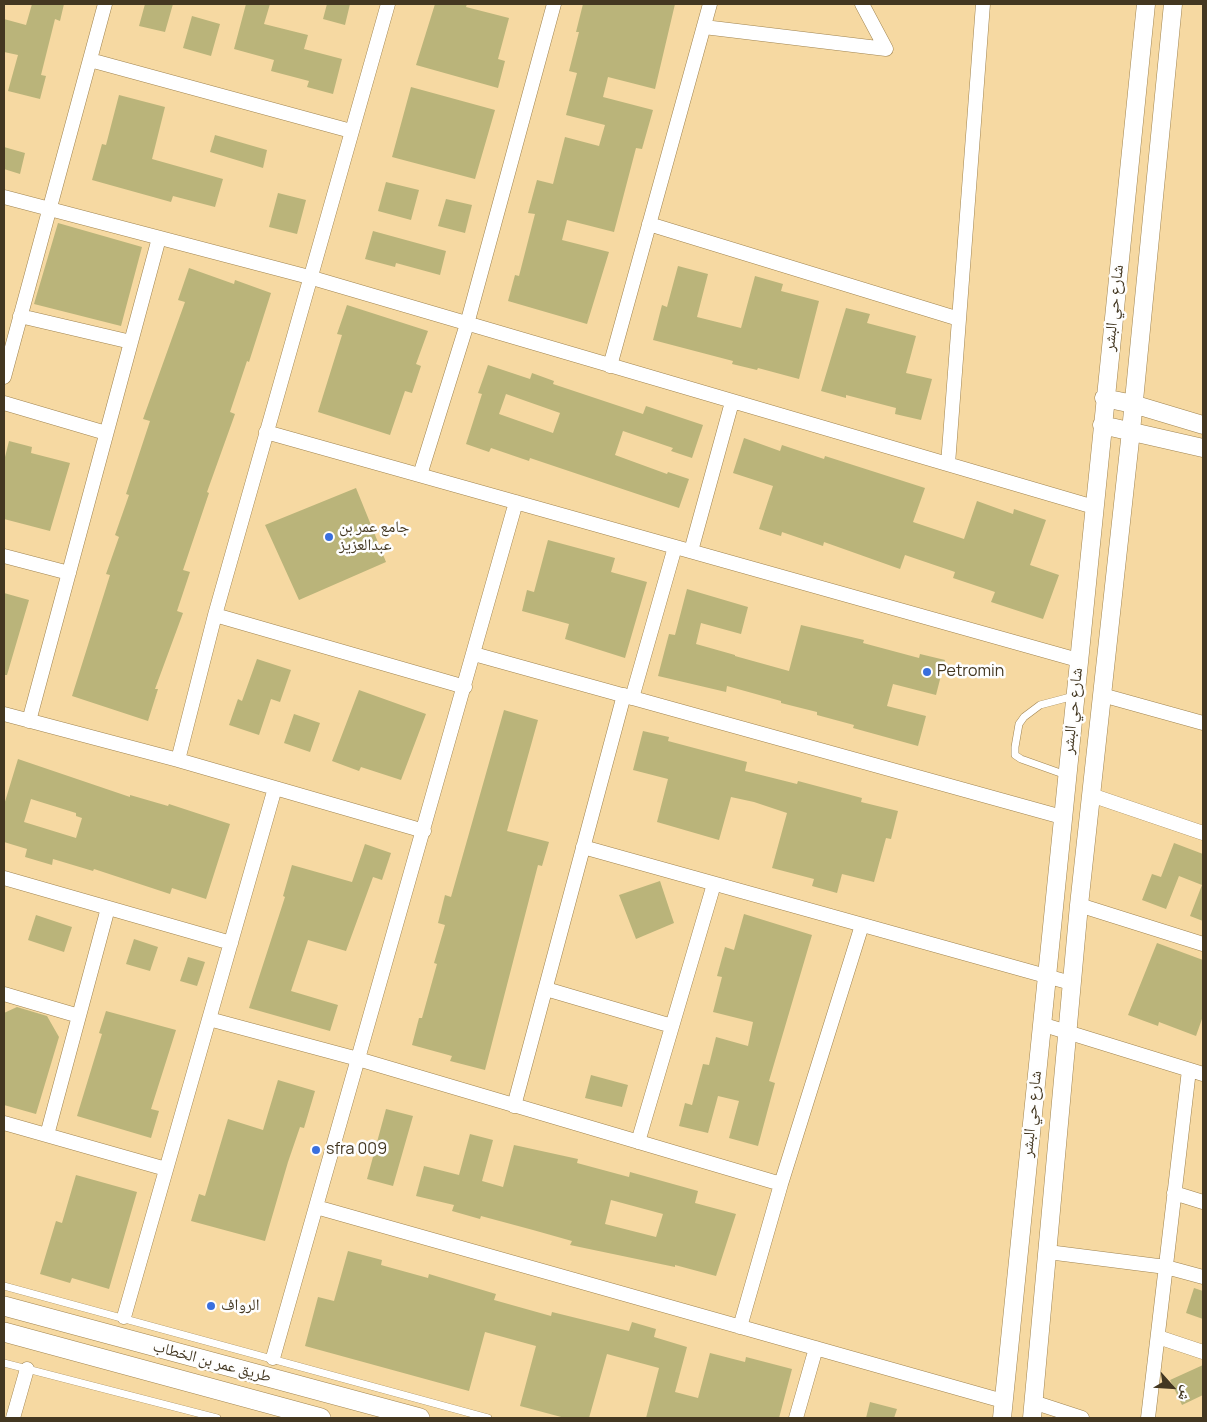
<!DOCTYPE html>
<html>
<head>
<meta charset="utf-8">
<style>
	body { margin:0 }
	#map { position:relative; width:1207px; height:1422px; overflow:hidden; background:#f6d9a2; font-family:Manrope,"Noto Naskh Arabic",sans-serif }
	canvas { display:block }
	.frame { position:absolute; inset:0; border:5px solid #433721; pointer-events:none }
	.north { position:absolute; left:1147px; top:1362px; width:50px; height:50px; -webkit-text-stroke:4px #fefefe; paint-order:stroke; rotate:116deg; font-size:14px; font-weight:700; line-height:20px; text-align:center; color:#433721 }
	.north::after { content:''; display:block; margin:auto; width:18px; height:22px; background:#433721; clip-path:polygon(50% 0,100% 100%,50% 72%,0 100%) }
</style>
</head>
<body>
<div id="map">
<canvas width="1207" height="1422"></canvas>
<div class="frame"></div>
<div class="north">ش</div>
</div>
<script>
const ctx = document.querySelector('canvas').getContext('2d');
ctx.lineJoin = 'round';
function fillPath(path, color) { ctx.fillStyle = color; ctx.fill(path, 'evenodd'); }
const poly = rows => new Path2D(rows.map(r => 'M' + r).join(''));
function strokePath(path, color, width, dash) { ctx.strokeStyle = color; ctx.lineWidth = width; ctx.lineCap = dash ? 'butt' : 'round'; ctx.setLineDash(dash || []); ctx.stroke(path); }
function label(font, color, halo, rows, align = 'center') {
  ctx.font = font + ' Manrope,"Noto Naskh Arabic",sans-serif'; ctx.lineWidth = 5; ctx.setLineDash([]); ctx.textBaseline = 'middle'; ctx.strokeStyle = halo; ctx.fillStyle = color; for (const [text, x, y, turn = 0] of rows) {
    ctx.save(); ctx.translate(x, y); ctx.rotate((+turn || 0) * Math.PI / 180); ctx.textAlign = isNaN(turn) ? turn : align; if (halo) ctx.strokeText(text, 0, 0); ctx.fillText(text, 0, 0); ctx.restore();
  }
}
fillPath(poly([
	[32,4,64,4,60,21,55,19,41,75,46,76,40,99,8,91,18,55,4,52,4,19,26,25],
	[145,4,173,4,165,32,139,26],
	[246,4,270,4,264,24,308,35,304,49,342,59,333,94,307,87,309,81,271,71,274,60,234,49],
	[327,4,350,4,345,25,323,19],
	[435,4,467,4,466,7,509,18,498,59,505,61,498,88,416,65],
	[583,4,675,4,655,89,608,77,603,97,653,110,642,149,636,148,614,232,567,220,562,240,609,252,587,324,508,301,515,275,519,276,535,214,528,213,537,180,553,184,565,137,599,146,605,125,566,115,577,73,569,71,579,32,576,32],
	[192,16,220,24,211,56,183,48],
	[411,87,495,110,475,179,392,157],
	[119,95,165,107,152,159,223,179,215,207,173,196,171,202,92,180,102,144,106,145],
	[215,135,267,150,263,168,210,152],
	[4,147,25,153,20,174,4,169],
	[386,182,419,190,411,220,378,211],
	[278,193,306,200,297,234,269,227],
	[446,199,472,205,465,233,438,226],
	[58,223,142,247,121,326,34,304],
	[373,231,446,251,440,275,396,263,395,267,365,259],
	[678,266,708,274,697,317,741,328,755,276,783,284,781,291,819,301,799,379,758,368,757,370,732,364,733,361,653,340,662,305,667,307],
	[189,268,234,284,235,280,271,293,249,362,247,361,230,412,235,414,207,492,209,493,183,570,190,572,177,611,183,613,155,689,158,689,148,721,72,696,110,575,106,574,119,537,115,535,129,495,126,494,150,421,143,419,185,302,178,300],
	[347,305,428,331,416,364,421,366,412,393,405,391,390,435,318,412,342,335,337,334],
	[846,308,870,314,867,323,916,336,906,373,932,379,921,420,895,414,896,408,846,395,846,398,821,391],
	[488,365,530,379,532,373,554,381,553,384,643,414,646,406,703,425,692,458,671,451,673,448,623,431,615,455,667,474,668,472,689,479,679,508,530,458,529,461,491,448,489,452,466,444,482,394,478,393],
	[506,394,560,413,553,433,499,414],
	[744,438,780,451,782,445,824,459,825,456,925,488,913,522,964,539,977,501,1013,514,1014,509,1046,520,1030,565,1059,575,1043,619,991,602,995,592,953,578,955,572,905,555,900,569,824,542,823,546,782,532,781,536,759,529,773,486,733,473],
	[9,441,32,447,31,453,70,463,50,531,4,519,4,461],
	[356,488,386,562,299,600,265,525],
	[548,540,615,558,611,572,647,582,625,658,565,639,569,624,522,611,527,590,534,592],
	[687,589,748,607,741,634,701,623,696,644,735,655,735,656,789,671,801,625,864,640,863,643,919,658,920,654,945,660,936,695,893,684,887,706,926,716,918,746,853,728,854,725,817,715,817,712,781,703,781,701,727,686,726,692,658,676,669,634,675,635],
	[4,593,29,600,7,675,4,675],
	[257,659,291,670,280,702,271,699,259,735,229,725,238,699,242,701],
	[359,690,426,714,401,780,361,767,359,771,332,761],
	[504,710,538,720,507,831,549,842,542,866,538,865,485,1070,450,1061,452,1056,412,1045,419,1018,422,1018,437,964,434,963,445,925,438,923,445,895,451,897],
	[294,714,320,723,310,752,284,743],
	[643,731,669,737,668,741,747,762,745,771,797,784,798,781,862,798,861,802,898,811,891,839,886,838,874,882,842,874,837,893,812,886,814,879,772,868,787,813,754,802,731,797,719,840,657,822,668,779,633,770],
	[18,759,130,797,130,795,168,806,169,804,230,824,206,899,172,888,170,894,94,869,93,871,53,859,52,865,25,857,27,849,4,842,4,805],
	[31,799,76,813,76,816,82,818,76,838,24,822],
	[1174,843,1203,854,1203,921,1190,916,1202,885,1179,876,1166,909,1142,900,1152,874,1161,877],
	[365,844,391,853,382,880,373,877,346,951,308,940,291,991,338,1005,330,1031,249,1008,285,897,283,896,292,865,352,882],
	[660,881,674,923,636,939,619,895],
	[744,914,812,935,769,1081,775,1083,758,1146,729,1138,739,1101,718,1096,708,1133,679,1126,685,1103,692,1105,703,1064,709,1065,716,1037,748,1046,753,1022,713,1012,722,977,717,976,725,947,734,950],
	[36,915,72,927,64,952,28,940],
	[134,939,158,947,150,971,126,964],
	[1157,943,1203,960,1203,1016,1196,1036,1159,1022,1158,1026,1128,1015],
	[188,957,205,962,197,986,180,981],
	[17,1007,47,1016,59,1037,36,1114,4,1105,4,1013],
	[106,1011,176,1030,151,1109,159,1111,151,1138,77,1116,102,1034,99,1033],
	[591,1075,628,1085,622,1107,585,1098],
	[278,1080,315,1091,304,1128,300,1127,288,1162,265,1241,191,1221,199,1194,205,1196,228,1119,263,1130],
	[386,1109,413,1116,393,1186,367,1179],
	[470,1134,493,1140,482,1181,503,1187,514,1145,578,1159,577,1163,629,1177,630,1172,698,1191,695,1203,736,1214,716,1276,675,1265,675,1267,570,1245,572,1241,533,1230,481,1216,480,1219,452,1211,454,1205,416,1196,424,1166,459,1175],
	[611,1200,663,1214,656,1237,605,1224],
	[76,1175,137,1192,109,1289,72,1278,70,1283,40,1274,56,1221,62,1223],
	[348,1251,382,1260,381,1265,428,1278,429,1274,496,1294,494,1300,551,1316,552,1312,629,1331,632,1322,656,1329,654,1337,687,1347,675,1392,698,1398,710,1353,745,1362,746,1357,792,1369,779,1418,646,1418,659,1368,607,1354,589,1418,565,1418,520,1406,536,1346,485,1332,469,1391,305,1346,318,1297,334,1301],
	[1194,1288,1203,1291,1203,1319,1186,1313],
	[1203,1365,1203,1395,1182,1405,1170,1380],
	[870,1402,897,1409,894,1418,866,1418]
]), '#bab47a');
const service = poly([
	[1066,775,1021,759,1015,755,1015,747,1019,724,1024,717,1040,705,1074,696],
	[4,1286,488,1418],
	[4,1363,217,1418]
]);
const minor = poly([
	[704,27,886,49,862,4],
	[90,60,351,131],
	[4,197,309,277,1094,507],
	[649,224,959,319],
	[20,316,131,342],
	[610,366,710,4],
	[4,377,105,4],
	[4,403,106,433],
	[266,432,1078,660],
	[948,464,983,4],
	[420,475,467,324,554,4],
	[691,551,732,402],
	[4,556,69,573],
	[215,615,465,687],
	[474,654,1062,817],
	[1102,695,1203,723],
	[632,698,675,547],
	[4,714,178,760,424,831],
	[29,721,159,238],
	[178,760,215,615,388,4],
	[1091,795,1203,833],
	[583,847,1071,983],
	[4,878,231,943],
	[1079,905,1203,944],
	[546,989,672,1026],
	[4,994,79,1016],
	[209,1019,358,1059,781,1184],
	[1041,1024,1203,1074],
	[514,1106,624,695],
	[4,1123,166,1169],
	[47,1135,108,908],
	[638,1142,714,884],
	[1174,1193,1203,1202],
	[316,1207,1003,1401],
	[1048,1252,1166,1267,1203,1277],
	[124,1317,275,788],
	[740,1327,781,1184,862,925],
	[1158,1337,1203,1352],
	[273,1358,516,502],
	[1033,1402,1082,1418],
	[13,1418,27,1369],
	[796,1418,816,1348],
	[1148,1418,1189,1070]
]);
const tertiary = poly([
	[1104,398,1133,404,1203,425],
	[1102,425,1203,448],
	[1002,1418,1146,4],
	[1032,1418,1079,905,1131,431,1173,4]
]);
const secondary = poly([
	[4,1306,420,1418],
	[4,1332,321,1418]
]);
strokePath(service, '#a08450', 8);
strokePath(minor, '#a08450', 15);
strokePath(tertiary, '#a08450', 19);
strokePath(secondary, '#a08450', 20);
strokePath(service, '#fff', 7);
strokePath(minor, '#fff', 14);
strokePath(tertiary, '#fff', 18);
strokePath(secondary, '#fff', 19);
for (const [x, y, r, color] of [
	[329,537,5,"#396fde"],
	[927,672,5,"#396fde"],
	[316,1150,5,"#396fde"],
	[211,1306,5,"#396fde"]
]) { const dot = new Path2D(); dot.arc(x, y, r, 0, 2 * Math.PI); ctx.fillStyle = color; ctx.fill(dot); strokePath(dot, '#fefefe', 2); }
label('16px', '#433721', '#fefefe', [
	["شارع حي البشر",1114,308,-84],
	["شارع حي البشر",1073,711,-84],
	["شارع حي البشر",1032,1114,-84],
	["طريق عمر بن الخطاب",212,1362,15]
]);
label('16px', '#433721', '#fefefe', [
	["جامع عمر بن",339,528],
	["عبدالعزيز",339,546],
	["Petromin",937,672],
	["sfra 009",326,1150],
	["الرواف",221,1306]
], 'left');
</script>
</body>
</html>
